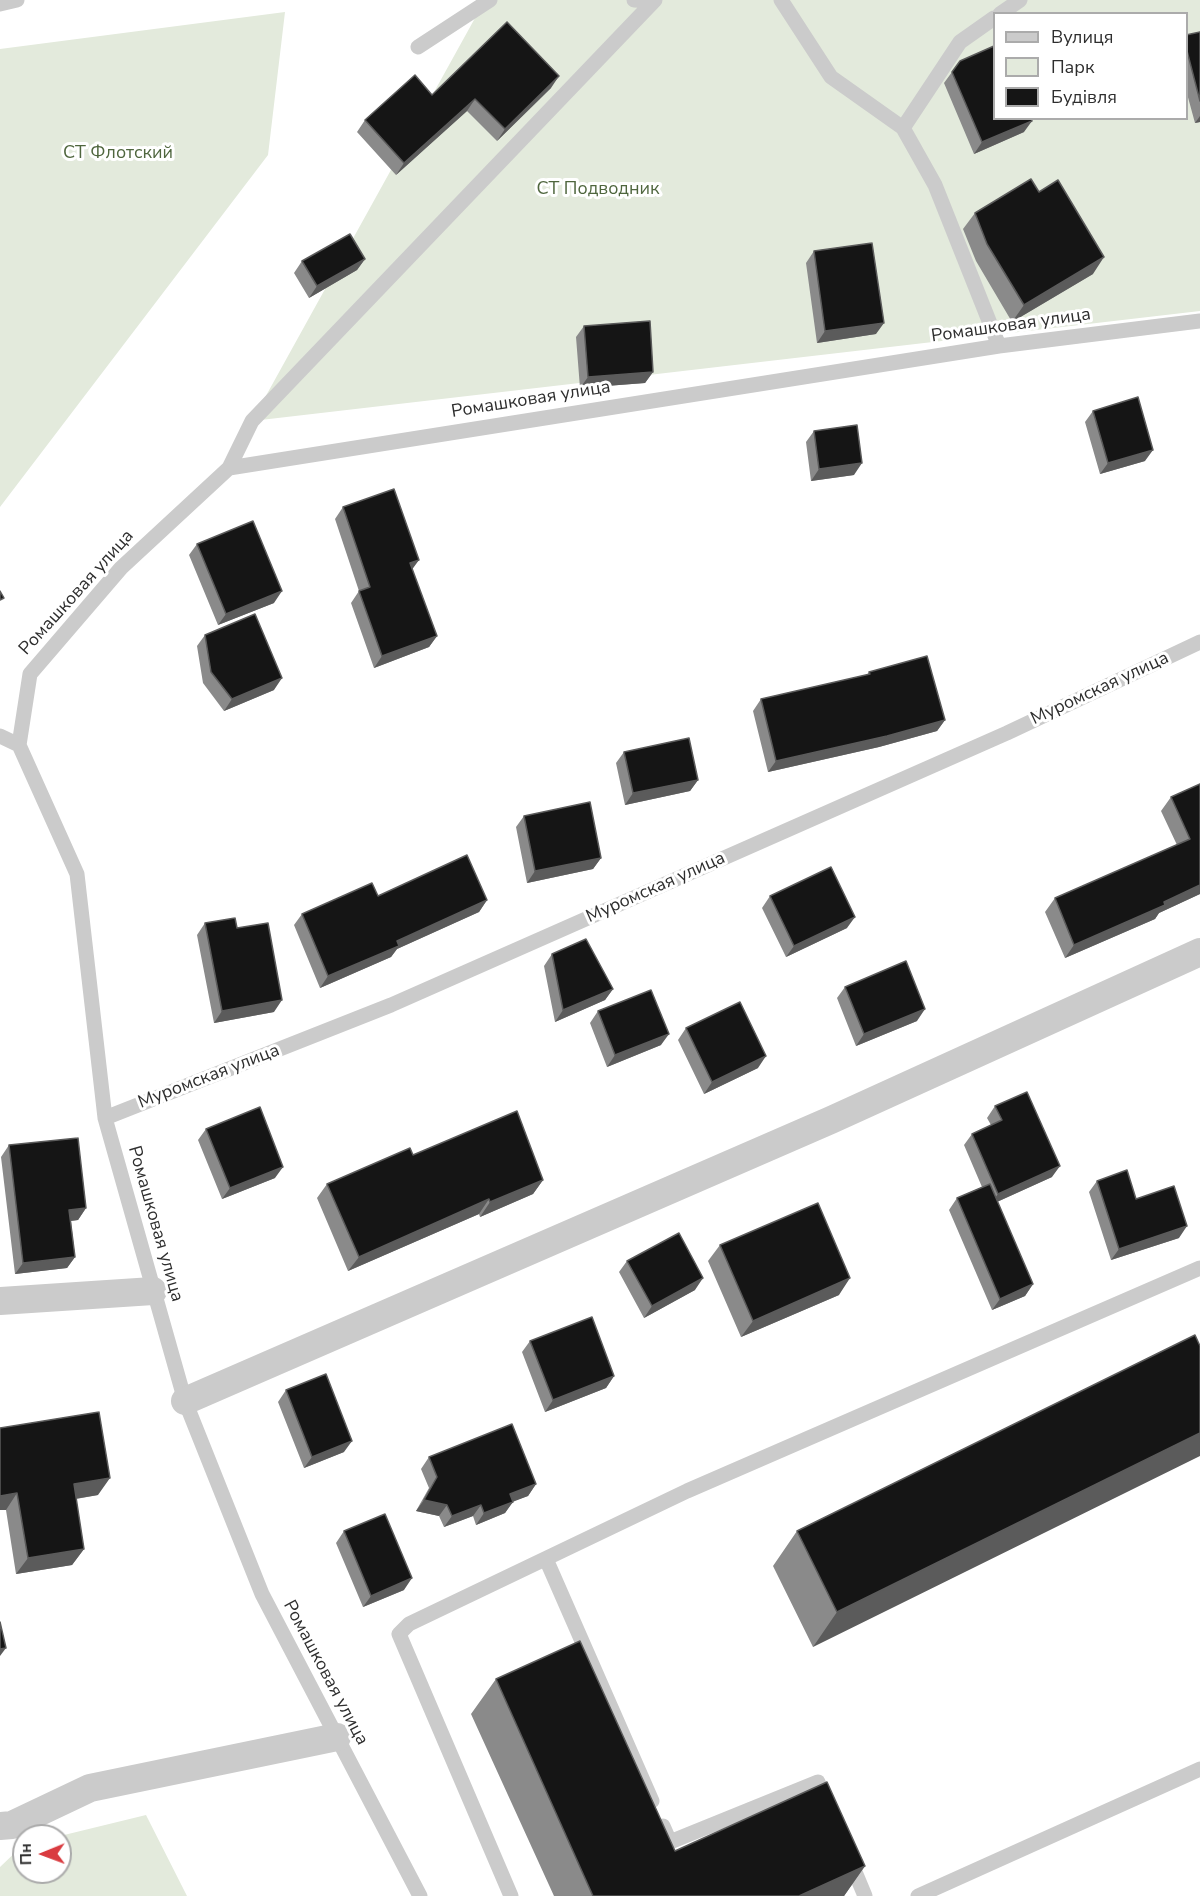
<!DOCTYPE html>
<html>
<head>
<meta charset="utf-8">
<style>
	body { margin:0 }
	#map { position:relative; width:1200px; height:1896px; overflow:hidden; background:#fff; font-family:"Nunito Sans",sans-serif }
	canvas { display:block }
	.legend { position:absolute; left:993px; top:12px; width:195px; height:108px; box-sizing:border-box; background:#fff; border:2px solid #ababab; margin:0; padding:8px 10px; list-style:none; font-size:18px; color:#2e2e2e }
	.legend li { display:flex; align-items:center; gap:12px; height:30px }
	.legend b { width:30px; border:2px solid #ababab }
	.north { position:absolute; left:12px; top:1824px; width:60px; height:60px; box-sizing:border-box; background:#fff; border:2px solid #ababab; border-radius:50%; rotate:269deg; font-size:16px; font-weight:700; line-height:24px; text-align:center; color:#2e2e2e }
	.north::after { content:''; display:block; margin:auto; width:21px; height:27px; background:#d93b40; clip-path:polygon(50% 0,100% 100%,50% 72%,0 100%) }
</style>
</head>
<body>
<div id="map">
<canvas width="1200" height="1896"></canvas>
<ul class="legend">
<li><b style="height:8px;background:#cbcbcb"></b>Вулиця</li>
<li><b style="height:16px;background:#e3eadc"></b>Парк</li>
<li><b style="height:16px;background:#151515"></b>Будівля</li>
</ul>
<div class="north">Пн</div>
</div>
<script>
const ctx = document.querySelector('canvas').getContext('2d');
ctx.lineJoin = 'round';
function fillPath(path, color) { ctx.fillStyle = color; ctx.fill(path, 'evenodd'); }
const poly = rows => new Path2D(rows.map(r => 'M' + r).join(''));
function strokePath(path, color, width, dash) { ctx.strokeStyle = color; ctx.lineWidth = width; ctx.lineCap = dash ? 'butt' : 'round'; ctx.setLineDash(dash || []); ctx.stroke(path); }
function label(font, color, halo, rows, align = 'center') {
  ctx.font = font + ' "Nunito Sans",sans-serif'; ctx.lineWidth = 6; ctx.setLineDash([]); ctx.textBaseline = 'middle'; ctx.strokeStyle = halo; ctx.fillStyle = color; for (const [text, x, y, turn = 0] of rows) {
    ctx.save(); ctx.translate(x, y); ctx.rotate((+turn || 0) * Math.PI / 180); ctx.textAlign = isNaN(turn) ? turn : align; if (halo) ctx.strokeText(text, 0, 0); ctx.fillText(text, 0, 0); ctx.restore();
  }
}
fillPath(poly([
	[485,0,1200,0,1200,311,252,421],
	[994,14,1186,14,1186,118,994,118],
	[285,12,268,155,0,507,0,49],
	[146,1815,187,1896,0,1896,0,1867,23,1845,24,1872,60,1872,60,1836]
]), '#e3eadc');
strokePath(poly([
	[634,0,653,1],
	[781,0,831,77,903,128,935,185,999,346],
	[0,4,17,0],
	[1000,14,1020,0],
	[418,47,490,0],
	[903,128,960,42,994,18],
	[229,468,252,421,655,0],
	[0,736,19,745],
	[105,1118,391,1005,1007,733,1200,642],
	[546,1559,652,1801],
	[663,1826,670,1842,818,1782,827,1804],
	[850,1860,865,1896],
	[420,1896,262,1594,185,1401,105,1118,77,874,19,745,30,674,121,568,229,468,999,346,1200,321],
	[511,1896,399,1634,409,1624,687,1491,1200,1268],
	[918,1896,1200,1769]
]), '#cbcbcb', 15);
strokePath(poly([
	[0,1301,153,1291],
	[185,1401,831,1120,1200,952],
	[0,1826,12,1825,90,1788,337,1737]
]), '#cbcbcb', 28);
fillPath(poly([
	[1200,32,1200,122,1195,123,1186,90,1186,35],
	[960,61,1024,132,974,154,944,83],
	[551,88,497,141,467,111,396,175,357,132,365,120,432,95],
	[1039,192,1093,274,1012,322,976,261,963,229,975,213],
	[814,251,876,334,817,343,806,263],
	[365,259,357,270,309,298,294,273,302,261],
	[584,326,653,372,645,383,580,388,576,337],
	[1093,411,1145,461,1100,474,1085,422],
	[814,431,854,475,811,481,806,442],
	[343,507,412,569,437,636,429,647,374,668,351,603,359,591,335,519],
	[197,544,274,603,218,625,189,555],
	[205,635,274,690,224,711,203,683,197,646],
	[869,672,945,720,937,731,879,747,768,772,753,711,761,699,867,675],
	[624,752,698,780,690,791,625,805,616,763],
	[1200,784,1200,894,1159,913,1155,919,1065,958,1045,912,1055,898,1177,845,1161,811,1171,797],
	[524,816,601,858,593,869,527,883,516,827],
	[378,896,487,900,479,912,397,949,391,957,320,988,294,925,302,914],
	[770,896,847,928,786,957,762,908],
	[205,923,237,928,274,1012,214,1023,197,935],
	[552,954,613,989,605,1000,555,1022,544,966],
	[845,987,917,1021,856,1046,837,998],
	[598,1011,661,1045,607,1067,590,1023],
	[686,1028,758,1068,704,1094,678,1040],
	[995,1106,1052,1177,997,1202,1033,1284,1025,1296,992,1310,949,1210,957,1198,982,1187,964,1145,972,1134,991,1125,987,1118],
	[206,1129,275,1178,222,1199,198,1140],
	[9,1145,86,1208,78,1220,71,1221,75,1257,67,1268,15,1274,1,1157],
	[413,1155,543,1180,533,1194,480,1217,479,1214,348,1271,317,1198,327,1184],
	[1097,1181,1136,1199,1179,1238,1111,1260,1089,1192],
	[720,1245,839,1295,741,1337,708,1261],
	[627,1261,695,1290,644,1318,619,1272],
	[1195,1335,813,1647,773,1566,797,1531],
	[530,1341,614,1376,606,1388,545,1412,522,1352],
	[286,1390,344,1452,304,1468,278,1402],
	[0,1428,98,1495,76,1499,84,1549,72,1565,16,1574,6,1510],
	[429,1457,536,1484,528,1496,513,1501,505,1513,476,1525,473,1516,444,1527,439,1516,416,1511,429,1488,421,1469],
	[344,1531,404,1590,363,1607,336,1543],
	[496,1679,675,1851,865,1866,844,1896,554,1896,471,1714]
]), '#8a8a8a');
fillPath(poly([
	[559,76,551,88,497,141,505,129],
	[475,99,467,111,396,175,404,163],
	[1200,116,1200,122,1195,123],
	[1032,121,1024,132,974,154,982,142],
	[1104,257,1093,274,1012,322,1024,305],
	[365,259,357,270,309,298,317,286],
	[884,323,876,334,817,343,825,331],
	[653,372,645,383,580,388,588,377],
	[1153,450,1145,461,1100,474,1108,463],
	[862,463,854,475,811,481,819,469],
	[419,560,411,571,410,563],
	[282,591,274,603,218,625,226,614],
	[437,636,429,647,374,668,382,656],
	[282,678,274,690,224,711,232,699],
	[945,720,937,731,879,747,768,772,776,761],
	[698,780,690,791,625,805,633,793],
	[601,858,593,869,527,883,535,871],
	[1200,885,1200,894,1159,913,1155,919,1065,958,1074,945],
	[487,900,479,912,397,949,391,957,320,988,328,976,397,941],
	[855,917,847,928,786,957,794,946],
	[613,989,605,1000,555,1022,563,1010],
	[282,1000,274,1012,214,1023,222,1011],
	[925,1009,917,1021,856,1046,864,1034],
	[669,1034,661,1045,607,1067,615,1055],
	[766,1056,758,1068,704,1094,712,1082],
	[1060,1166,1052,1177,990,1205,998,1194],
	[283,1167,275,1178,222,1199,230,1188],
	[543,1180,533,1194,480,1217,490,1202],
	[489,1199,479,1214,348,1271,359,1257],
	[86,1208,78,1220,61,1222,69,1210],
	[1187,1226,1179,1238,1111,1260,1119,1249],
	[75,1257,67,1268,15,1274,23,1263],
	[703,1278,695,1290,644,1318,652,1306],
	[850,1278,839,1295,741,1337,753,1321],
	[1033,1284,1025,1296,992,1310,1000,1299],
	[614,1376,606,1388,545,1412,553,1400],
	[1200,1433,1200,1456,813,1647,837,1612],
	[352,1441,344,1452,304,1468,312,1457],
	[110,1478,98,1495,62,1501,74,1484],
	[536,1484,528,1496,502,1506,510,1494],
	[17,1493,6,1510,0,1510,0,1496],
	[424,1500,447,1505,439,1516,416,1511],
	[513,1502,505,1513,476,1525,484,1513],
	[481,1505,473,1516,444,1527,452,1516],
	[84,1549,72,1565,16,1574,28,1558],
	[412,1578,404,1590,363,1607,371,1596],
	[6,1648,0,1656,0,1649],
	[865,1866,844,1896,799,1896]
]), '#5b5b5b');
const building = poly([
	[507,22,559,76,505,129,475,99,404,163,365,120,415,75,432,95,507,22],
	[1200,32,1200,101,1186,47,1186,35,1200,32],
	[994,46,994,118,1031,118,1032,121,982,142,952,72,960,61,994,46],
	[1031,179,1039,192,1058,180,1104,257,1024,305,987,244,975,213,1031,179],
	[350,234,365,259,317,286,302,261,350,234],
	[872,243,884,323,825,331,814,251,872,243],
	[650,321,653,372,588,377,584,326,650,321],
	[1138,397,1153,450,1108,463,1093,411,1138,397],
	[857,425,862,463,819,469,814,431,857,425],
	[394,489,419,560,410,563,437,636,382,656,359,591,370,587,343,507,394,489],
	[253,521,282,591,226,614,197,544,253,521],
	[0,591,4,598,0,600,0,591],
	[255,614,282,678,232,699,211,672,205,635,255,614],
	[927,656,945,720,887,736,776,761,761,699,870,674,869,672,927,656],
	[689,738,698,780,633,793,624,752,689,738],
	[1200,784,1200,885,1164,902,1165,905,1074,945,1055,898,1190,839,1171,797,1200,784],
	[590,802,601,858,535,871,524,816,590,802],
	[467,855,487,900,397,941,399,946,328,976,302,914,372,883,378,896,467,855],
	[831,867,855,917,794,946,770,896,831,867],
	[235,918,237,928,268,923,282,1000,222,1011,205,923,235,918],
	[586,939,613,989,563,1010,552,954,586,939],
	[906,961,925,1009,864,1034,845,987,906,961],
	[651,990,669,1034,615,1055,598,1011,651,990],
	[740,1002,766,1056,712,1082,686,1028,740,1002],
	[1027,1092,1060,1166,998,1194,972,1134,1002,1120,995,1106,1027,1092],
	[260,1107,283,1167,230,1188,206,1129,260,1107],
	[517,1111,543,1180,490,1202,489,1199,359,1257,327,1184,410,1148,413,1155,517,1111],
	[78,1138,86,1208,69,1210,75,1257,23,1263,9,1145,78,1138],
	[1127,1170,1136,1199,1174,1186,1187,1226,1119,1249,1097,1181,1127,1170],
	[990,1184,1033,1284,1000,1299,957,1198,990,1184],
	[818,1203,850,1278,753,1321,720,1245,818,1203],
	[679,1233,703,1278,652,1306,627,1261,679,1233],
	[592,1317,614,1376,553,1400,530,1341,592,1317],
	[1195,1335,1200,1346,1200,1433,837,1612,797,1531,1195,1335],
	[326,1374,352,1441,312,1457,286,1390,326,1374],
	[99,1412,110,1478,74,1484,84,1549,28,1558,17,1493,0,1496,0,1428,99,1412],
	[512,1424,536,1484,510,1494,513,1502,484,1513,481,1505,452,1516,447,1505,424,1500,437,1477,429,1457,512,1424],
	[385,1514,412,1578,371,1596,344,1531,385,1514],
	[0,1622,6,1648,0,1649,0,1622],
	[580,1641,675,1851,827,1782,865,1866,799,1896,593,1896,496,1679,580,1641]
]);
fillPath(building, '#151515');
strokePath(building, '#5b5b5b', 1.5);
label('18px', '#4f663e', '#fff', [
	["СТ Флотский",118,154],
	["СТ Подводник",598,190]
]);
label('18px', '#2e2e2e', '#fff', [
	["Ромашковая улица",1011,326,-8],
	["Ромашковая улица",531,400,-9],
	["Ромашковая улица",77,593,-48],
	["Муромская улица",1100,689,-25],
	["Муромская улица",656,888,-24],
	["Муромская улица",209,1077,-21],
	["Ромашковая улица",155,1224,74],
	["Ромашковая улица",325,1673,62]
]);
</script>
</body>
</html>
